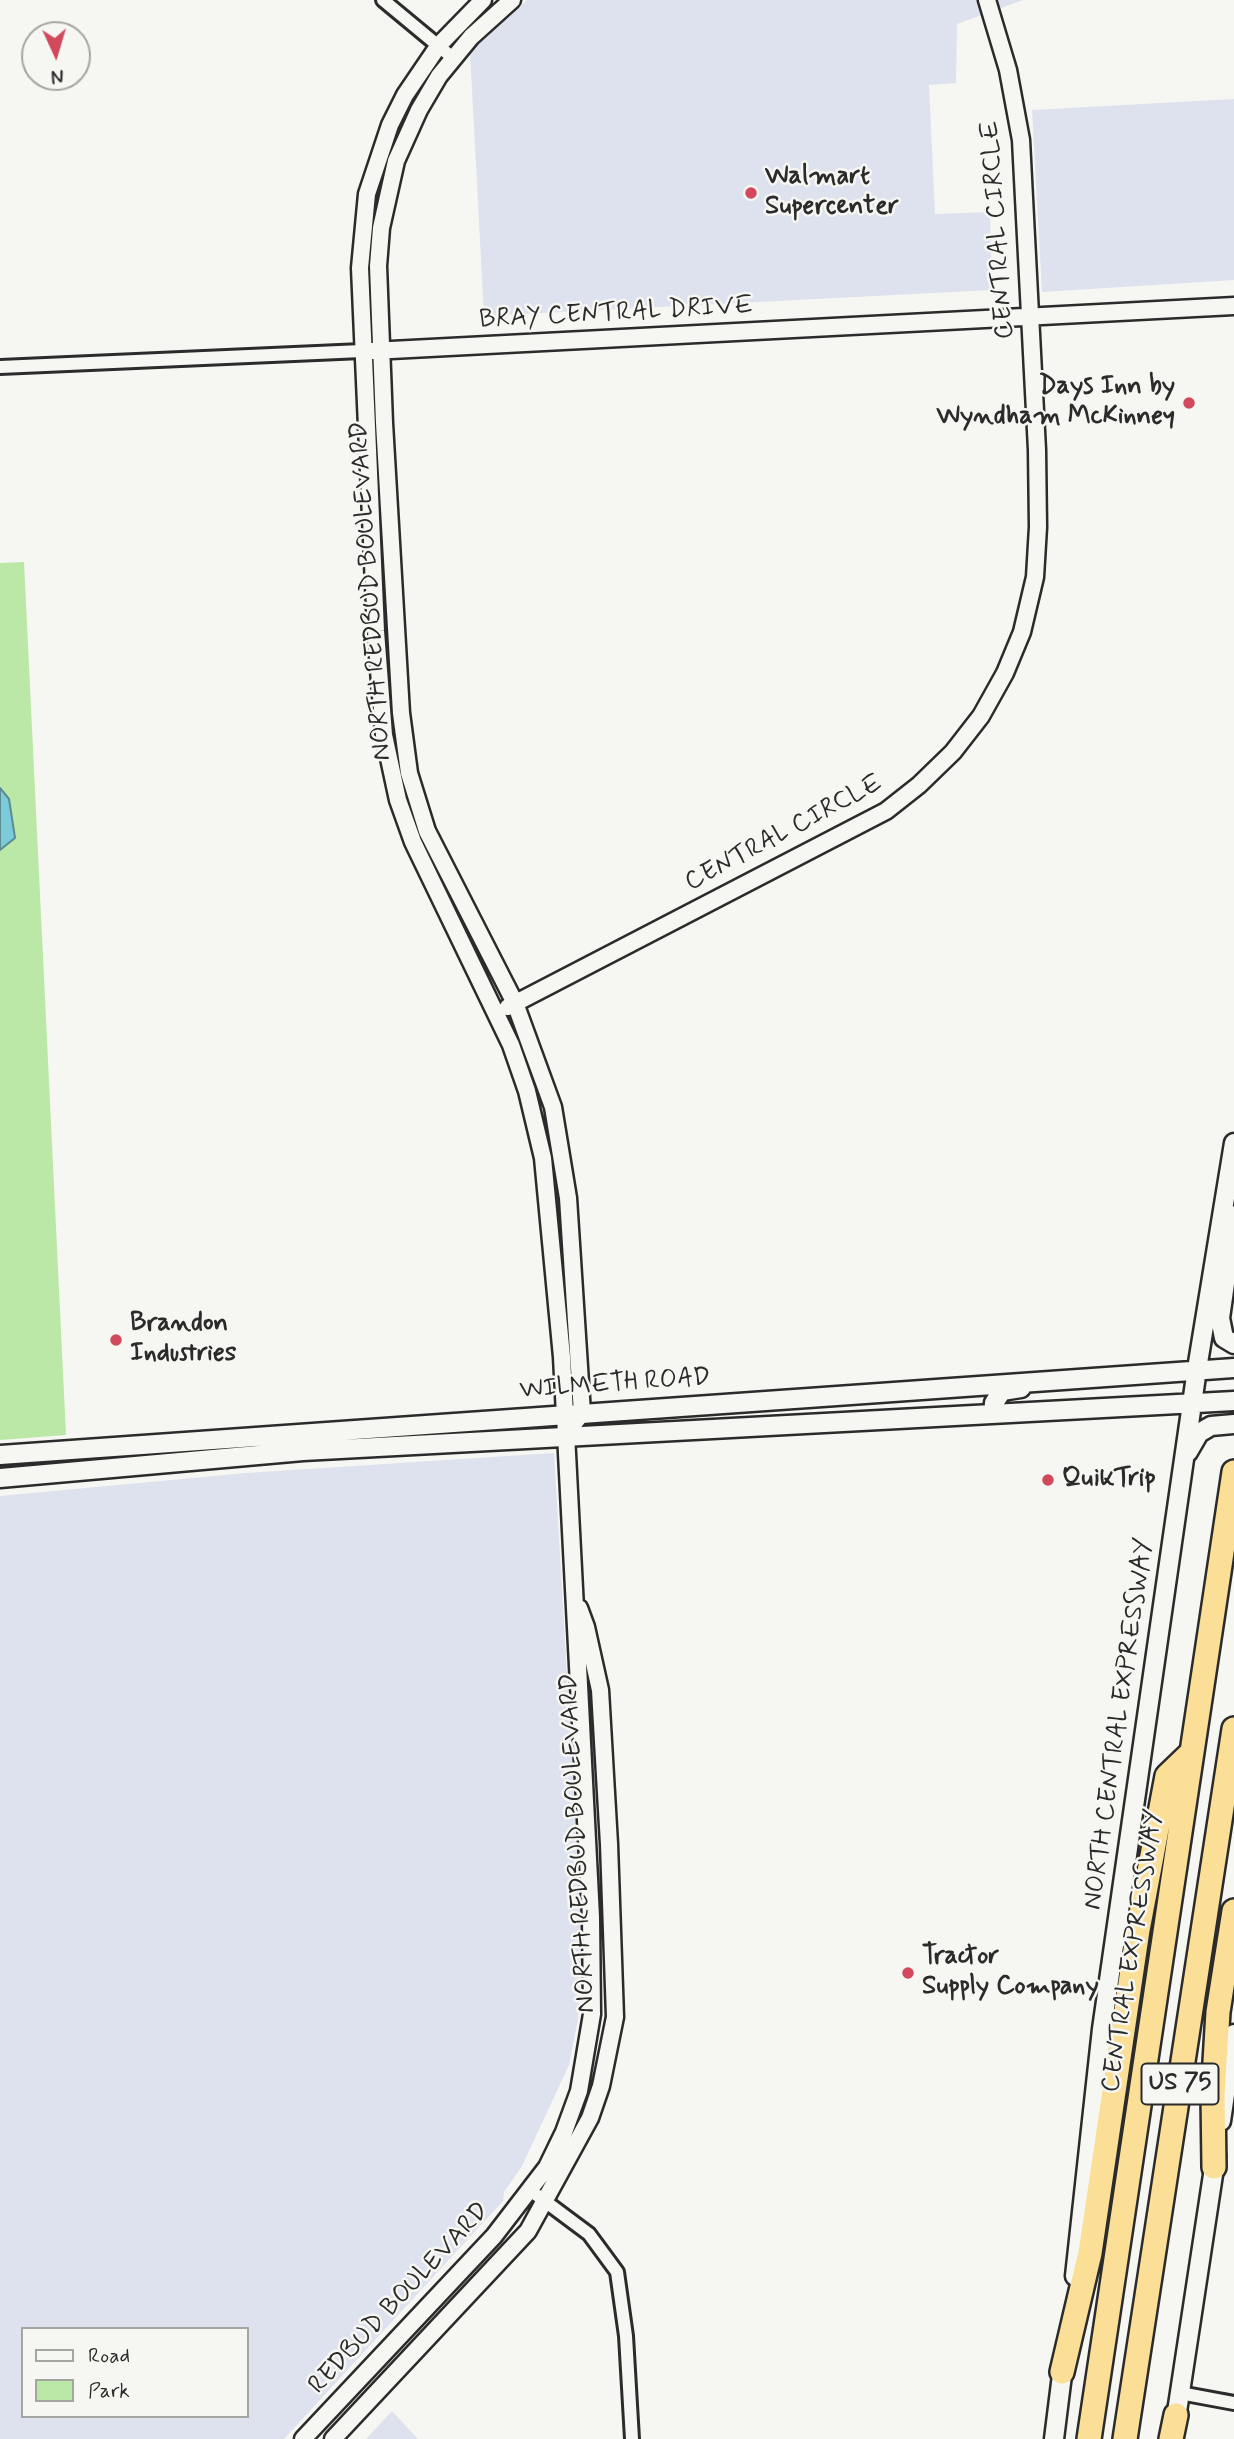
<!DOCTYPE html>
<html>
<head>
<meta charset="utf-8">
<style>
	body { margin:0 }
	#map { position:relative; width:1234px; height:2439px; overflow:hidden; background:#f6f6f2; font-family:Mynerve,sans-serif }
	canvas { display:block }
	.legend { position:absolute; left:21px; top:2327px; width:228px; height:91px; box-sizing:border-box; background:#f6f6f2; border:2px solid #a5a5a2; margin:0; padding:9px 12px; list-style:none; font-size:21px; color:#2b2b2b }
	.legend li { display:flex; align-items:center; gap:14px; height:35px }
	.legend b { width:35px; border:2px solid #a5a5a2 }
	.north { position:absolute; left:21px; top:21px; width:70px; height:70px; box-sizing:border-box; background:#f6f6f2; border:2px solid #a5a5a2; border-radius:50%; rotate:176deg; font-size:19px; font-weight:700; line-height:28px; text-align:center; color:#2b2b2b }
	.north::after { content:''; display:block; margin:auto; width:24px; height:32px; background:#d1495b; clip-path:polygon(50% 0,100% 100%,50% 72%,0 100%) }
</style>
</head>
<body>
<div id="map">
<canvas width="1234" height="2439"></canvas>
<ul class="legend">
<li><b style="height:9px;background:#f6f6f2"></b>Road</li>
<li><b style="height:19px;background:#bbe8a6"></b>Park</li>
</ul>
<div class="north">N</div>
</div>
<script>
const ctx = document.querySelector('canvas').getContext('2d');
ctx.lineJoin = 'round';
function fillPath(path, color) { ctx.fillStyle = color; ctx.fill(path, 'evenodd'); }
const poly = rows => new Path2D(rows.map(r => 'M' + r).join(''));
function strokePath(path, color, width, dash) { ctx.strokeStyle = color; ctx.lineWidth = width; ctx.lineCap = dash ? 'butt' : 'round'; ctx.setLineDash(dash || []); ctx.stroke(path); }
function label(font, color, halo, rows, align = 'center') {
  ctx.font = font + ' Mynerve,sans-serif'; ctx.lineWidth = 5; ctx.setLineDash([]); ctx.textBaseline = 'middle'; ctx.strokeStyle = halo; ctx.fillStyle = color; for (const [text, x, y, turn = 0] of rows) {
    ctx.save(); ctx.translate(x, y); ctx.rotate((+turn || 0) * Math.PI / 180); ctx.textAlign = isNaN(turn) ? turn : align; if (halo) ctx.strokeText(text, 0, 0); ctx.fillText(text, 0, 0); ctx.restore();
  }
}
fillPath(poly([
	[527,0,1023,0,957,24,956,83,929,85,935,214,990,212,992,290,484,316,470,52],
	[1234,99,1234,280,1042,292,1032,110],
	[554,1453,582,1932,578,2019,569,2065,522,2166,504,2192,503,2201,284,2439,0,2439,0,1496,246,1473],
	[23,2329,247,2329,247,2416,23,2416],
	[392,2411,418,2439,366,2439]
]), '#dde2ee');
fillPath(poly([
	[24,562,66,1435,0,1440,0,563]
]), '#bbe8a6');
const water = poly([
	[0,788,9,799,15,838,0,850,0,788]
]);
fillPath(water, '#7ccbd9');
strokePath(water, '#5c8b93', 2);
const minor = poly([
	[383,0,453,58],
	[0,367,362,351],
	[530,2190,589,2234,617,2272,626,2336,632,2439],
	[1180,2393,1234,2403]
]);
const tertiary = poly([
	[512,0,471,37,439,76,419,110,396,161,381,228,378,266,384,423,401,713,409,773,427,831,515,1003,553,1107,568,1198,582,1413,575,1422],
	[372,351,1234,306],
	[508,1007,886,811,919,785,953,752,981,716,1005,673,1022,632,1035,577,1038,527,1037,450,1021,140,1008,70,987,0],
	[303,2439,494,2236,547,2167,564,2132,579,2091,592,2014,591,1917,562,1357,543,1158,527,1091,511,1045,413,842,398,800,384,735,376,631,360,268,367,194,390,125,405,95,439,45,483,0],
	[333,2439,528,2231,590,2118,601,2086,615,2017,609,1844,600,1690,586,1627,579,1608]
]);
const secondary = poly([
	[1231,1215,1231,1242,1220,1318,1224,1338,1234,1344],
	[993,1414,994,1403,1002,1391,1021,1388],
	[1188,1452,1199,1433,1211,1426,1234,1424],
	[0,1455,1234,1368],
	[0,1478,303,1451,1234,1401],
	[1221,2121,1234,2034],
	[1075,2276,1102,2029,1197,1369,1234,1143],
	[1175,2425,1216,2155],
	[1054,2439,1064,2359]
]);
const motorway = poly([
	[1214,2167,1213,2095,1218,2012,1234,1911],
	[1062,2372,1090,2253,1138,1930,1167,1776,1192,1752],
	[1089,2439,1234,1472],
	[1125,2439,1234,1729],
	[1171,2439,1176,2415]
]);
strokePath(minor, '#2b2b2b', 18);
strokePath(tertiary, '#2b2b2b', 21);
strokePath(secondary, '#2b2b2b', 23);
strokePath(motorway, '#2b2b2b', 28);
strokePath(minor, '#f6f6f2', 12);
strokePath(tertiary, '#f6f6f2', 16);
strokePath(secondary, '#f6f6f2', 18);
strokePath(motorway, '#fbdf96', 23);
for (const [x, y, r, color] of [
	[751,193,7,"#d1495b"],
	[1189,403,7,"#d1495b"],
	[116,1340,7,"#d1495b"],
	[1048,1480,7,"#d1495b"],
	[908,1973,7,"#d1495b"]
]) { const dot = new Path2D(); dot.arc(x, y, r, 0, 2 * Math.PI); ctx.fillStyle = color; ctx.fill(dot); strokePath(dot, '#f6f6f2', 2.5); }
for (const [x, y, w] of [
	[1180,2084,77]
]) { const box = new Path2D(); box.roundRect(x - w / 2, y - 20.5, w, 41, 5); ctx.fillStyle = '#f6f6f2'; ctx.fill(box); strokePath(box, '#2b2b2b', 2); }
label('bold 24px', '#2b2b2b', null, [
	["US 75",1180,2084]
]);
label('bold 26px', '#2b2b2b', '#f6f6f2', [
	["Walmart",765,178],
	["Supercenter",765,208],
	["Days Inn by",1175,388,"right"],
	["Wyndham McKinney",1175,418,"right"],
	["Brandon",130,1325],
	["Industries",130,1355],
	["QuikTrip",1062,1480],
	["Tractor",922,1958],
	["Supply Company",922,1988]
], 'left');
label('26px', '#2b2b2b', '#f6f6f2', [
	["CENTRAL CIRCLE",999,230,-94],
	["BRAY CENTRAL DRIVE",616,314,-3],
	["NORTH REDBUD BOULEVARD",372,591,-94],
	["CENTRAL CIRCLE",784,834,-28],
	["WILMETH ROAD",615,1385,-4],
	["NORTH CENTRAL EXPRESSWAY",1120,1724,-82],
	["NORTH REDBUD BOULEVARD",579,1843,-93],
	["CENTRAL EXPRESSWAY",1134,1951,-81],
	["REDBUD BOULEVARD",400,2299,-47]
]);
</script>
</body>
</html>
